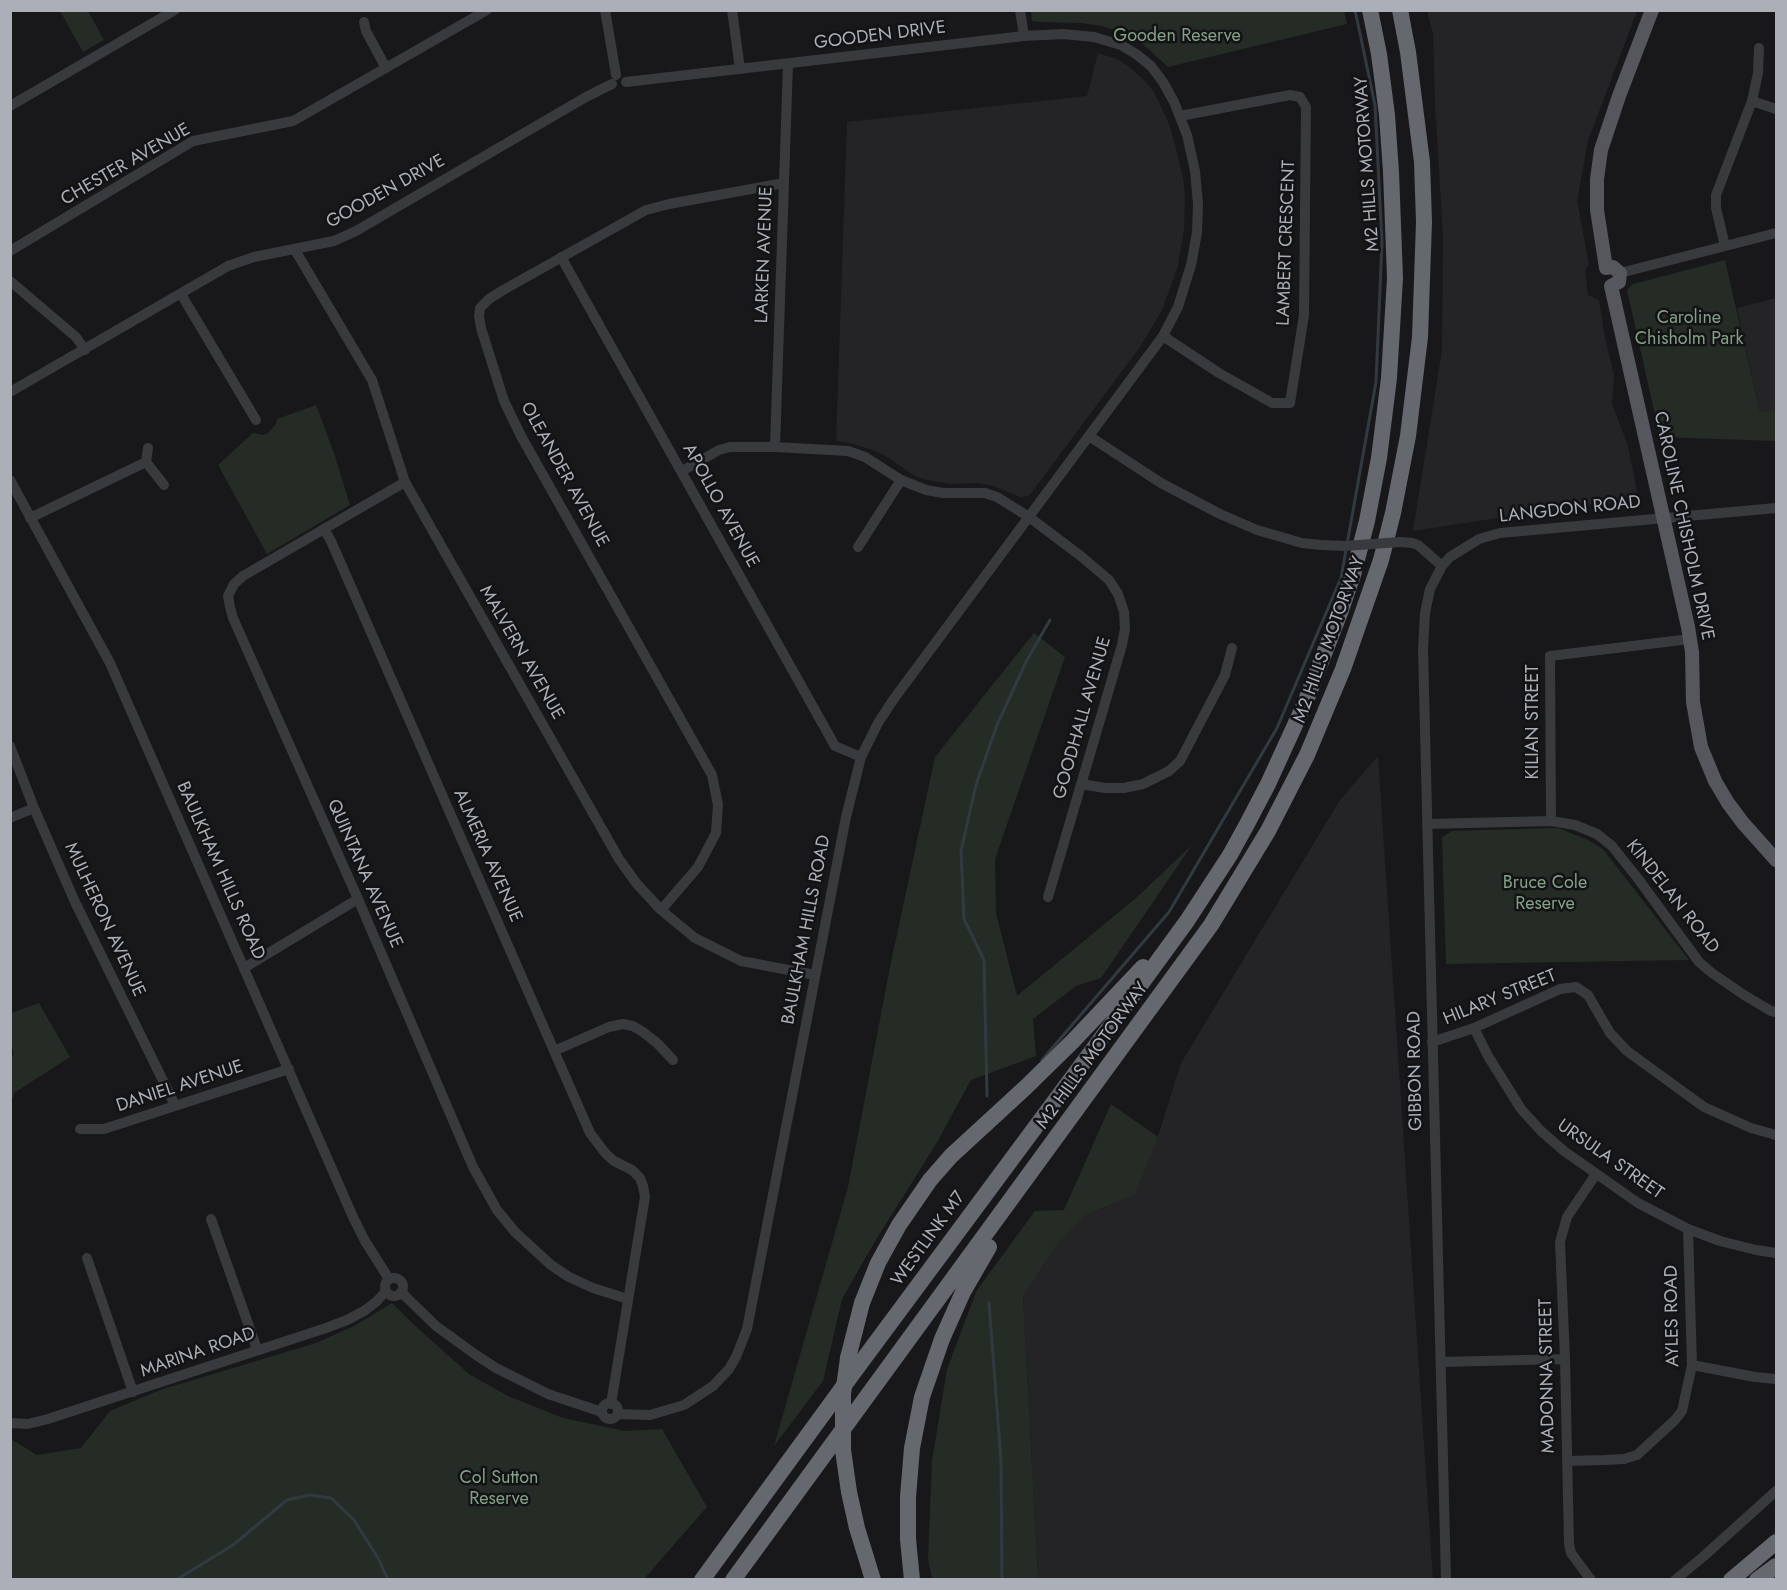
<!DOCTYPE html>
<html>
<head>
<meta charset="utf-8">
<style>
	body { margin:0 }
	#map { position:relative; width:1787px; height:1590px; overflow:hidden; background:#18181a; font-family:Jost,sans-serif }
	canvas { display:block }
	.frame { position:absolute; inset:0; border:12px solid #abafb8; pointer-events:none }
</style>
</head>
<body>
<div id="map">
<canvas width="1787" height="1590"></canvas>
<div class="frame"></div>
</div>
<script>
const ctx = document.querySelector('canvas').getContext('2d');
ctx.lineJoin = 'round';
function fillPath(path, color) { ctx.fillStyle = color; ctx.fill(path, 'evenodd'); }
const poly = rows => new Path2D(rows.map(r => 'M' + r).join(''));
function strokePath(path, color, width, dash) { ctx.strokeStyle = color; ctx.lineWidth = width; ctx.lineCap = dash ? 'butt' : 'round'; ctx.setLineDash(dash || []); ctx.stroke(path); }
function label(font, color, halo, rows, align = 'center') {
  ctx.font = font + ' Jost,sans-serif'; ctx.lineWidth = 5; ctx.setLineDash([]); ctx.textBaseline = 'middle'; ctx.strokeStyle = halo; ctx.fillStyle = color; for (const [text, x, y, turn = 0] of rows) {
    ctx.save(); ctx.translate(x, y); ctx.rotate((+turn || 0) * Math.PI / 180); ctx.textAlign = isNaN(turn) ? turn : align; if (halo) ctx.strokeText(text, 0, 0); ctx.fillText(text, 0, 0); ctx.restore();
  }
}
fillPath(poly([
	[1427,11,1637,11,1588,141,1577,201,1589,264,1585,270,1588,295,1599,300,1605,337,1614,376,1612,404,1628,446,1637,492,1629,501,1582,505,1413,531,1442,350,1443,237,1435,104,1433,34],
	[1098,53,1119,60,1129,67,1144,80,1154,92,1167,119,1173,137,1183,178,1185,196,1184,229,1178,266,1162,310,1140,347,1029,496,1020,497,993,486,978,483,949,484,927,480,915,476,884,455,872,450,850,443,836,441,847,122,1087,96],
	[1776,298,1776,410,1760,414,1737,308],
	[1378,756,1433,1579,1038,1579,1023,1296,1056,1246,1087,1214,1135,1195,1158,1136,1181,1063,1340,800]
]), '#242426');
fillPath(poly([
	[1344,10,1347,24,1168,67,1144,45,1118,31,1102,26,1081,23,1041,22,1032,21,1031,11],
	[60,11,88,11,104,40,83,52],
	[1725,260,1760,413,1776,410,1776,441,1660,437,1627,290,1633,284],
	[316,405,334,453,350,505,267,554,218,465,253,433,263,435,268,433,276,424,277,419],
	[1034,633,1065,657,995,859,996,913,1017,996,1136,898,1192,845,1101,978,1076,986,1033,1019,1036,1056,971,1080,936,1144,874,1243,842,1299,823,1381,774,1446,848,1187,890,967,935,757],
	[1558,828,1588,840,1603,849,1689,960,1446,964,1442,837,1452,831],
	[39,1003,70,1057,14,1093,13,1098,11,1098,11,1056,14,1055,11,1042,11,1013],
	[1111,1104,1158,1137,1135,1195,1087,1214,1056,1246,1023,1296,1038,1579,932,1579,928,1559,932,1461,947,1369,977,1290,1035,1211,1064,1210],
	[392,1303,411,1322,469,1374,508,1396,563,1418,625,1431,662,1429,707,1507,644,1579,11,1579,11,1439,37,1455,81,1448,110,1411,160,1390,316,1343,354,1326]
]), '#242c25');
strokePath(poly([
	[1042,1060,1169,912,1277,728,1341,578,1376,382,1382,242,1375,105,1355,10],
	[987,1096,984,960,964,919,961,851,976,785,997,725,1027,660,1050,620],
	[989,1303,1001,1461,1002,1580],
	[176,1580,233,1545,287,1500,310,1495,331,1498,354,1520,378,1558,388,1580]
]), '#323a41', 3);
strokePath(poly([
	[605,10,616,75],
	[732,10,740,69],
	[1020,10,1024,36],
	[364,22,366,31,386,68],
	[1752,101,1776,109],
	[10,106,175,10],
	[1725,246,1716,208,1716,195,1752,101,1758,73,1759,48],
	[295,250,372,380,405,482,619,859,637,884,661,910,695,938,741,961,815,975],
	[10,251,193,141,293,121,487,10],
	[561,257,835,746,861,757],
	[1620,273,1776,233],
	[10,281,76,337,85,350],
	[181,294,256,420],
	[1163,336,1219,373,1272,403,1290,403,1304,315,1306,107,1300,97,1290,95,1180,116],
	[10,392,228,266,254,257,334,241,356,231,586,97,612,84],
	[1089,436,1161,483,1220,514,1257,530,1302,543,1321,545,1345,546],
	[775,447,788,64],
	[146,462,164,485],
	[682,471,719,450,730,447,775,447,848,451,865,457,901,480,926,490,943,493,985,493,997,497,1029,517,1082,557,1109,580,1118,594,1124,612,1125,629,1122,645,1048,897],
	[10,480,110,663,353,1217,365,1241,389,1279],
	[405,482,243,576,234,584,228,596,230,607,233,618,358,899,473,1167,497,1210,515,1232,551,1265,569,1277,593,1288,628,1299],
	[30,518,146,462,148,448],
	[324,529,331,541,590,1133,606,1154,614,1161,632,1170,640,1178,643,1186,645,1197,611,1404],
	[1400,542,1412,543,1418,545,1442,566],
	[858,547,901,480],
	[10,746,34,808,75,902,175,1105],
	[1081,784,1105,788,1124,788,1143,784,1169,771,1180,761,1225,675,1232,648],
	[10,818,34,808],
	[1551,821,1550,656,1690,639],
	[1427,824,1551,821,1575,825,1597,834,1612,846,1639,880,1699,962,1712,973,1744,995,1771,1011,1776,1012],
	[661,910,698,867,716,833,718,805,712,775,521,436,504,401,481,328,479,316,480,308,489,299,505,289,646,210,669,204,784,183],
	[244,968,358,899],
	[1474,1028,1488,1056,1521,1109,1541,1131,1564,1151,1638,1203,1688,1229,1720,1241,1756,1250,1776,1253],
	[1432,1042,1474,1028,1560,989,1576,987,1588,995,1610,1033,1627,1051,1704,1107,1751,1128,1776,1135],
	[554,1051,609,1027,623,1024,633,1026,643,1032,657,1043,673,1060],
	[80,1129,104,1129,289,1069],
	[211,1219,257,1349],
	[87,1258,133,1392],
	'385 1287a9 9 0 1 1 18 0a9 9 0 1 1-18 0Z',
	[401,1292,436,1326,476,1355,496,1368,548,1394,602,1412],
	[1441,1362,1565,1359],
	[1692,1365,1755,1377,1776,1379],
	'602 1411a8 8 0 1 1 16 0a8 8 0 1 1-16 0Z',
	[618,1414,650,1415,684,1405,713,1386,729,1369,736,1357,747,1329,846,817,861,757,878,723,893,700,1163,336,1178,307,1191,265,1197,233,1198,204,1195,171,1187,135,1174,102,1163,82,1151,66,1136,54,1121,45,1094,37,1063,34,1024,36,626,82],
	[10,1423,28,1424,48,1419,326,1328,347,1320,364,1311,376,1302,386,1291],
	[1567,1461,1605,1460,1624,1459,1637,1455,1675,1420,1682,1411,1692,1365,1688,1229],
	[1446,1580,1423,649,1425,613,1430,589,1442,566,1450,557,1479,539,1500,533,1776,508],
	[1591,1580,1571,1553,1569,1544,1565,1359,1560,1242,1567,1217,1596,1174],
	[1675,1580,1704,1556,1776,1491]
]), '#393a3e', 10);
strokePath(poly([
	[1606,268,1597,210,1597,179,1601,150,1619,96,1652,10],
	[1606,268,1613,267,1620,273,1619,282,1611,286],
	[1611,286,1688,627,1692,652,1693,702,1701,747,1715,781,1728,803,1743,823,1776,860]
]), '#55575d', 14);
strokePath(poly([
	[848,1358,862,1303,878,1263,899,1225,930,1180,951,1156,1026,1087,1073,1041,1143,967],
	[843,1450,849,1492,857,1528,873,1580],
	[702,1580,851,1376,1120,1013,1187,921,1230,855,1246,826,1268,784,1305,703,1341,610,1353,575,1367,521,1379,458,1389,378,1395,278,1391,172,1387,115,1379,54,1370,10],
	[733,1580,1211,925,1268,831,1307,755,1343,669,1381,560,1393,513,1408,436,1420,337,1424,222,1422,162,1408,52,1400,10],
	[912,1580,908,1539,908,1497,912,1448,922,1397,942,1339,963,1292,989,1247],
	[1731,1580,1776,1542],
	[1757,1580,1776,1566]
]), '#66686f', 16);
strokePath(poly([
	[1345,546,1400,542]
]), '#393a3e', 10);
strokePath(poly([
	[843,1450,843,1394,848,1358]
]), '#66686f', 16);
label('18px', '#abafb8', '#131315', [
	["GOODEN DRIVE",880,36,-7],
	["M2 HILLS MOTORWAY",1368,164,-94],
	["CHESTER AVENUE",126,165,-30],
	["GOODEN DRIVE",386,192,-29],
	["LAMBERT CRESCENT",1287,243,-88],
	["LARKEN AVENUE",765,255,-88],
	["OLEANDER AVENUE",564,475,61],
	["APOLLO AVENUE",720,506,61],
	["LANGDON ROAD",1570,510,-6],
	["CAROLINE CHISHOLM DRIVE",1683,526,78],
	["M2 HILLS MOTORWAY",1330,640,-70],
	["MALVERN AVENUE",521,653,60],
	["GOODHALL AVENUE",1083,718,-74],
	["KILIAN STREET",1534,722,-90],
	["ALMERIA AVENUE",487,856,66],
	["BAULKHAM HILLS ROAD",220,871,66],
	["QUINTANA AVENUE",364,874,66],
	["KINDELAN ROAD",1672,897,52],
	["MULHERON AVENUE",104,920,65],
	["BAULKHAM HILLS ROAD",807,930,-79],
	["HILARY STREET",1500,998,-22],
	["M2 HILLS MOTORWAY",1093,1056,-54],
	["GIBBON ROAD",1416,1071,-91],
	["DANIEL AVENUE",180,1087,-18],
	["URSULA STREET",1610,1160,35],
	["WESTLINK M7",929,1239,-54],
	["AYLES ROAD",1673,1316,-91],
	["MARINA ROAD",198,1353,-19],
	["MADONNA STREET",1548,1376,-91]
]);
label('18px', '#84a187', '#131315', [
	["Gooden Reserve",1177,37],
	["Caroline",1689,319],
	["Chisholm Park",1689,340],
	["Bruce Cole",1545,884],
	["Reserve",1545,905],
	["Col Sutton",499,1479],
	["Reserve",499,1500]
]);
</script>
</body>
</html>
